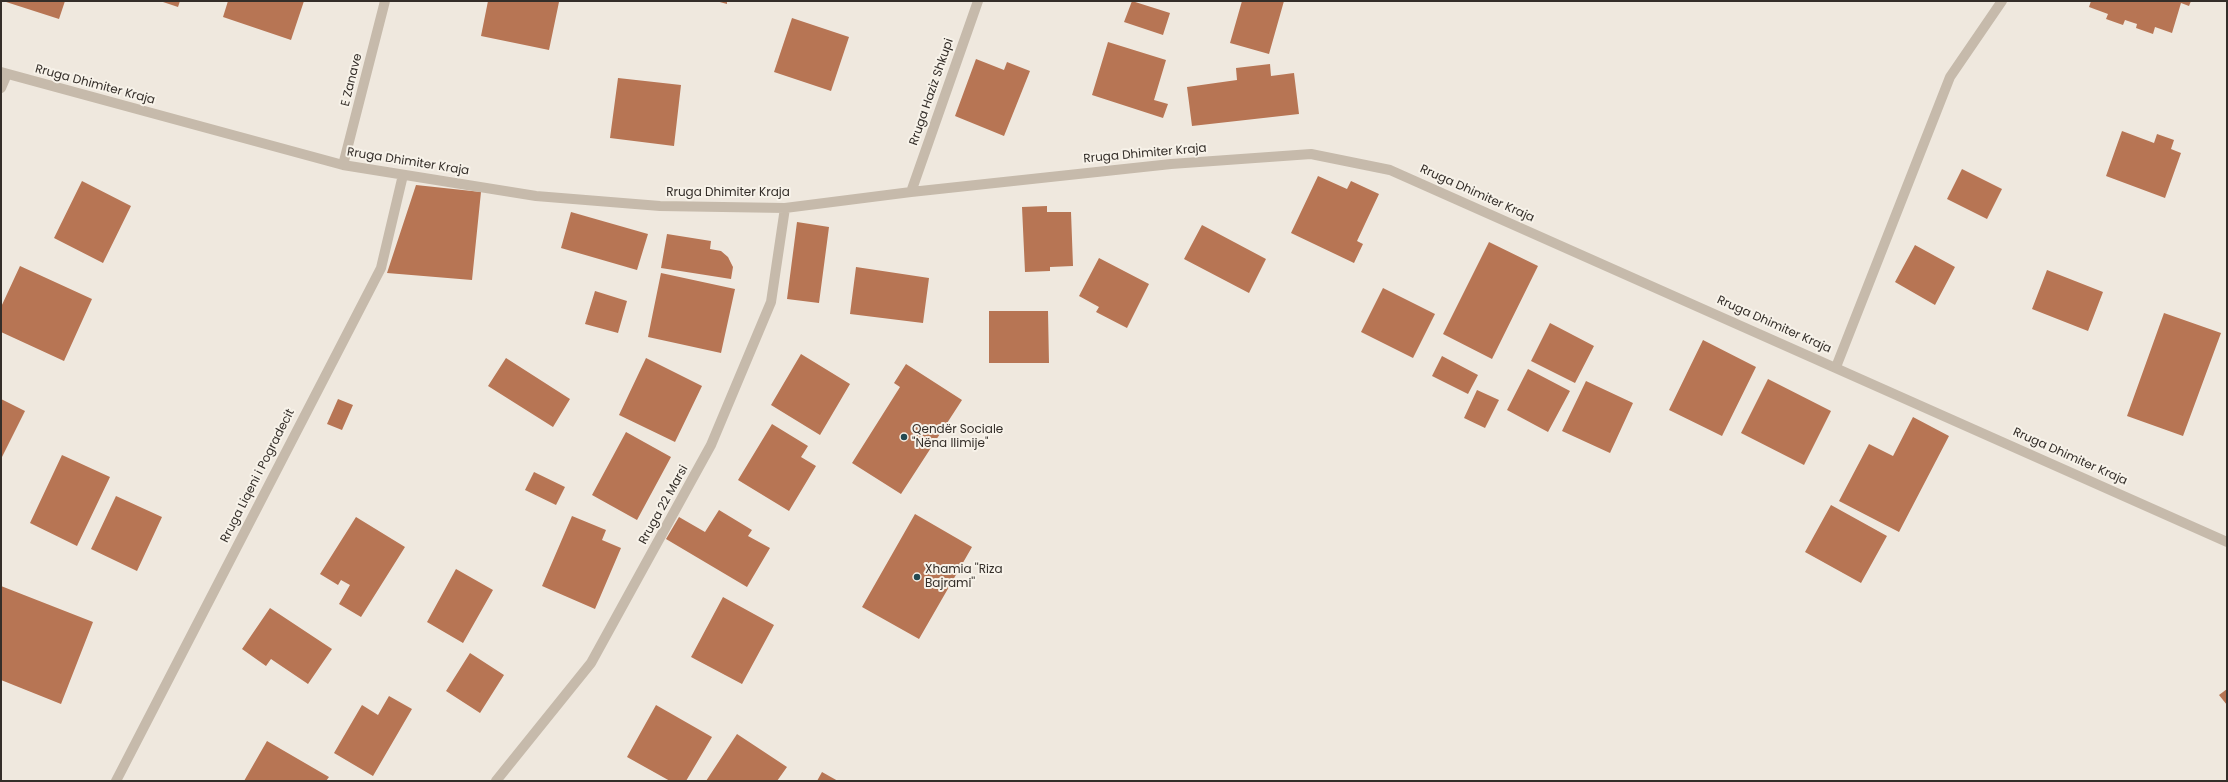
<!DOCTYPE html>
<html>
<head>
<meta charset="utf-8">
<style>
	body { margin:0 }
	#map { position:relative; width:2228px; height:782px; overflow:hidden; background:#efe8de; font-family:Poppins,sans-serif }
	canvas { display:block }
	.frame { position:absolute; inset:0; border:2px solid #342e29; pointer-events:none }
</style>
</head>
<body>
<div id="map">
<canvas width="2228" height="782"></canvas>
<div class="frame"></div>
</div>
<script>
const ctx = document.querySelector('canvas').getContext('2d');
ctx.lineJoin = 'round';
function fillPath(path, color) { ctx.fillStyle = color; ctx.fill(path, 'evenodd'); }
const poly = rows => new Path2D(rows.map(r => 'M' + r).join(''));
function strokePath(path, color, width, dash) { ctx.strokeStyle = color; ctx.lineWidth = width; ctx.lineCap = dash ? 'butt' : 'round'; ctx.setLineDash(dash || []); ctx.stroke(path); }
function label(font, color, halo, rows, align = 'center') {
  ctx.font = font + ' Poppins,sans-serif'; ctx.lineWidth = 4; ctx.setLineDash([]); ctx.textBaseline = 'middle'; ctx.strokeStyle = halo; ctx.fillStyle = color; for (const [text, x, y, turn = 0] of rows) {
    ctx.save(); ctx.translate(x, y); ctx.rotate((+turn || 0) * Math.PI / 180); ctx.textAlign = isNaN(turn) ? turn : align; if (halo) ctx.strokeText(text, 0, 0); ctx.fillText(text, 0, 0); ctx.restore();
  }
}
fillPath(poly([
	[3,1,65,1,59,19],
	[160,1,180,1,178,7],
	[228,1,304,1,291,40,223,17],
	[488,1,559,2,549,50,481,36],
	[716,1,727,1,727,4],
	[1132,1,1170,13,1163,35,1124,22],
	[1242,1,1284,1,1269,54,1230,43],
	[2091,1,2191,1,2189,6,2181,3,2172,33,2155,27,2153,34,2136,28,2137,24,2125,20,2123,25,2106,19,2108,14,2089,7],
	[792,18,849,37,831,91,774,72],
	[1108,42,1166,60,1154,100,1168,104,1163,118,1092,95],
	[976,59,1004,70,1007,62,1030,71,1004,136,955,116],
	[1270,64,1271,76,1294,73,1299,114,1192,126,1187,87,1237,80,1236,68],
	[618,78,681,85,674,146,610,138],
	[2122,131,2154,143,2157,134,2174,140,2171,149,2181,153,2165,198,2106,176],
	[1962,169,2002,189,1987,219,1947,199],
	[1318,176,1347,189,1351,181,1379,194,1357,241,1363,244,1354,263,1291,233],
	[82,181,131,206,103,263,54,238],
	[416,185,481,192,472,280,387,273],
	[1047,206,1047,212,1071,212,1073,266,1050,267,1050,271,1025,272,1022,207],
	[571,212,648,234,637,270,561,248],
	[797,222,829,227,819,303,787,299],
	[1202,225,1266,259,1249,293,1184,259],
	[667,234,711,241,710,249,721,251,728,257,733,267,731,279,661,268],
	[1489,242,1538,266,1492,359,1443,334],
	[1915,245,1955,267,1935,305,1895,282],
	[1099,258,1149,284,1127,328,1096,312,1099,307,1079,296],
	[20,266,92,299,64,361,1,332,1,307],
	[856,267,929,278,923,323,850,314],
	[2047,270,2103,292,2088,331,2032,309],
	[661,273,735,289,721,353,648,337],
	[1383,288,1435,314,1413,358,1361,332],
	[595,291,627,301,618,333,585,324],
	[989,311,1048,311,1049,363,989,363],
	[2164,313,2221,333,2183,436,2127,416],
	[1550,323,1594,346,1575,383,1531,361],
	[1703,340,1756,367,1722,436,1669,410],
	[801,354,850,384,820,435,771,405],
	[1442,356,1478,375,1468,394,1432,376],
	[506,358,570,399,553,427,488,386],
	[646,358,702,386,675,442,619,415],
	[906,364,962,400,901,494,852,463,900,387,894,383],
	[1528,369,1570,391,1548,432,1507,410],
	[1768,379,1831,411,1804,465,1741,433],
	[1586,381,1633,403,1610,453,1562,431],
	[1477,390,1499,400,1485,428,1464,418],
	[1,399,25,411,1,459],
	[338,399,353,405,342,430,327,424],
	[1913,417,1949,436,1899,532,1839,501,1869,444,1893,456],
	[772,424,808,446,801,457,816,466,789,511,738,480],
	[626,432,671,457,637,520,592,495],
	[62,455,110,477,77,546,30,523],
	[534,472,565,487,556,505,525,490],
	[116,496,162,517,137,571,91,549],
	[1831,505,1887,536,1861,583,1805,552],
	[719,510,752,530,748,536,770,548,747,587,666,539,679,517,705,532],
	[915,514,972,547,919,639,862,607],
	[572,516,606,530,602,540,621,548,595,609,542,586],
	[356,517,405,547,361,617,339,604,350,585,341,580,338,585,320,574],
	[456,569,493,590,463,643,427,622],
	[1,586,93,622,61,704,1,680],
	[723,597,774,625,742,684,691,657],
	[270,608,332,649,308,684,271,659,266,666,242,649],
	[470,653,504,675,480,713,446,691],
	[2227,689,2227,705,2219,695],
	[389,696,412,709,373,776,334,753,362,705,378,715],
	[656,705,712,737,686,781,670,781,627,757],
	[737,734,787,767,777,781,706,781],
	[267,741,329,777,326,781,244,781],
	[822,772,838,781,817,781]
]), '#b77554');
strokePath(poly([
	[1,72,343,165,536,196,660,206,785,208,911,192,1171,164,1311,154,1390,170,2227,542],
	[1,88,7,74],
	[343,165,385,1],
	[911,192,978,1],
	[1836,367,1950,77,2002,1],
	[116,781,381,268,403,175],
	[496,781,591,663,711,445,771,302,785,208]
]), '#c6baab', 10);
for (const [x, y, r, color] of [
	[904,437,4,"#244951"],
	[917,577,4,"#244951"]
]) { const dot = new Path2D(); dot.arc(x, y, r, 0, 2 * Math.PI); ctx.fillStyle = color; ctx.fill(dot); strokePath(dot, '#f7f2e9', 1.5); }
label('12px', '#342e29', '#f7f2e9', [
	["E Zanave",352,80,-76],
	["Rruga Dhimiter Kraja",95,85,15],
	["Rruga Haziz Shkupi",932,92,-71],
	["Rruga Dhimiter Kraja",1145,154,-5],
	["Rruga Dhimiter Kraja",408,162,9],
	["Rruga Dhimiter Kraja",728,193],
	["Rruga Dhimiter Kraja",1477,194,24],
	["Rruga Dhimiter Kraja",1774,325,24],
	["Rruga Dhimiter Kraja",2070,457,24],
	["Rruga Liqeni i Pogradecit",258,476,-63],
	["Rruga 22 Marsi",664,505,-61]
]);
label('12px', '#342e29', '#f7f2e9', [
	["Qendër Sociale",912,430],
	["\"Nëna Ilimije\"",912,444],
	["Xhamia ''Riza",925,570],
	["Bajrami''",925,584]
], 'left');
</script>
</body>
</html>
